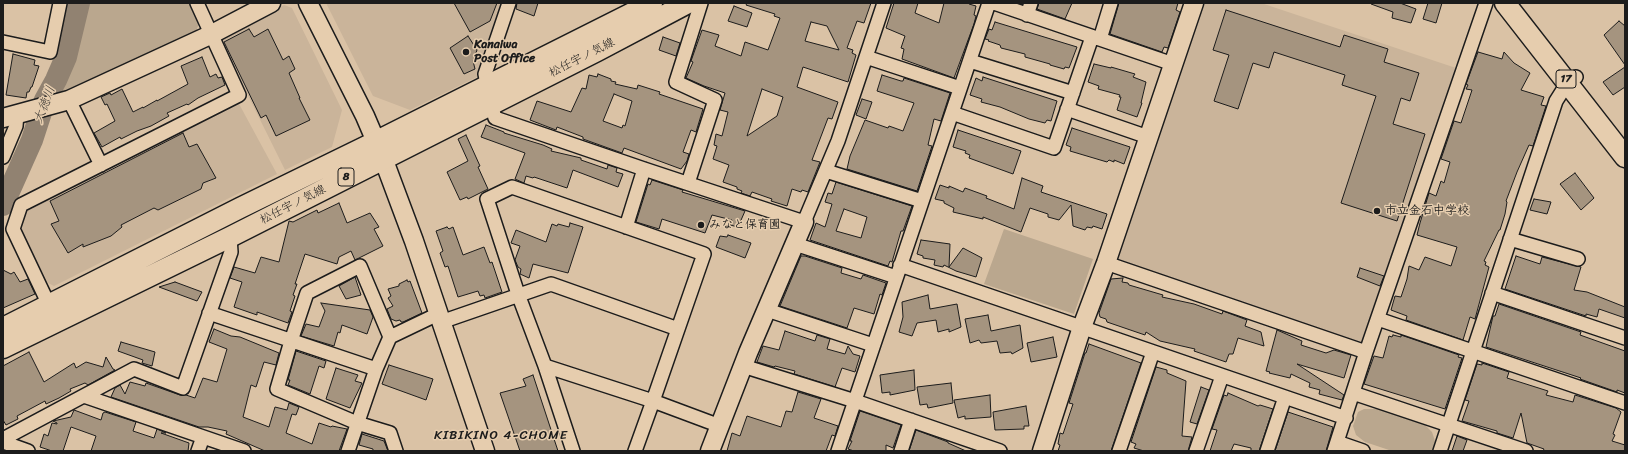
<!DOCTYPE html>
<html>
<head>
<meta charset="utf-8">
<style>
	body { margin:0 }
	#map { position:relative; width:1628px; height:454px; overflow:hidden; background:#dac2a5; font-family:Sriracha,sans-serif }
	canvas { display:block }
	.frame { position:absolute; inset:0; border:4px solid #1c1c1c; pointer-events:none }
</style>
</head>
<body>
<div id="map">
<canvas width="1628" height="454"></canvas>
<div class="frame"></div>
</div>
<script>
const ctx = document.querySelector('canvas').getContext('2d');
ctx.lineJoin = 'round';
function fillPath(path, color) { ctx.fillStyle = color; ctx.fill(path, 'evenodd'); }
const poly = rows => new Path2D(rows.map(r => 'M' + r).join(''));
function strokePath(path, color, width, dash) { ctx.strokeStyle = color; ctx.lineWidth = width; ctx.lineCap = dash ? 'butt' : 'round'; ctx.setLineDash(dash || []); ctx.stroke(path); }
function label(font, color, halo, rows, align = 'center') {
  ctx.font = font + ' Sriracha,"Klee One",sans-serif'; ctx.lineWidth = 3; ctx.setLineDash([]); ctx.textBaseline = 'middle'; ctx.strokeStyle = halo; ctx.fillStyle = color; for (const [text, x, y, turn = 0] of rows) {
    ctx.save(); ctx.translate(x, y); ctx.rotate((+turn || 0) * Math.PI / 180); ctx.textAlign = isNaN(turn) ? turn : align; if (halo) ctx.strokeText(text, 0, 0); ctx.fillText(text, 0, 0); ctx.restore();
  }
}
fillPath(poly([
	[326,3,504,3,479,76,410,110,373,96],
	[1203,3,1261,3,1456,68,1364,346,1115,260],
	[284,5,292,8,342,110,332,147,285,170,221,41,223,37],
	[238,102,277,174,54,286,48,283,20,230,21,220,28,207]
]), '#cab49a');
fillPath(poly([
	[85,3,189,3,199,23,196,32,57,94,65,73,73,60],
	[1004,229,1093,259,1074,314,984,284],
	[1364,409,1378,409,1425,425,1432,432,1435,441,1433,449,1431,451,1392,451,1365,442,1356,435,1353,426,1358,412]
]), '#baa78e');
strokePath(poly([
	[3,205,32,140,45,100,56,80,66,57,79,3]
]), '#918271', 22);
const building = poly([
	[454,3,497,3,490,21,470,32,454,3],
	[517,3,538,3,534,16,516,9,517,3],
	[747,3,871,3,864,23,857,21,847,48,853,50,852,53,856,55,848,82,803,67,797,87,838,102,832,119,828,118,812,160,820,162,808,192,802,190,801,192,792,189,787,206,771,201,772,199,752,192,750,196,741,193,742,191,737,189,737,187,723,182,729,165,713,159,717,146,714,145,716,134,722,136,728,112,720,110,725,93,704,86,686,78,693,62,691,61,702,30,719,35,715,46,741,56,745,42,768,50,780,18,774,16,775,14,746,5,747,3],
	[811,22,827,26,839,50,805,41,811,22],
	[762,89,783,97,777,116,747,136,762,89],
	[894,3,918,3,915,13,939,23,944,3,969,3,969,4,976,6,974,15,976,16,974,24,954,78,902,59,904,49,901,48,905,36,886,28,894,3],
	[1039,3,1072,3,1065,19,1037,9,1039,3],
	[1119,3,1178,3,1176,10,1180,12,1168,48,1164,47,1162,52,1110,34,1119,3],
	[1371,3,1400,3,1416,9,1411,23,1392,18,1393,12,1371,4,1371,3],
	[1428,3,1442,3,1436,23,1423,19,1428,3],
	[734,6,752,13,747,27,728,21,734,6],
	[1226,10,1340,47,1344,35,1388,49,1384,62,1419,73,1410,101,1401,98,1393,124,1425,134,1397,221,1341,203,1376,96,1342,85,1345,75,1274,52,1269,68,1253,63,1238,109,1214,101,1229,55,1213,50,1226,10],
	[1619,21,1625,26,1625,65,1604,35,1619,21],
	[995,22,1077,47,1069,68,1065,67,1064,69,1050,65,1050,64,1025,57,1025,54,1001,48,1000,45,988,41,989,40,985,39,989,29,992,30,995,22],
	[249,29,254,37,268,29,283,60,289,56,295,69,289,73,300,98,299,98,310,120,276,136,266,115,261,118,224,42,249,29],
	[468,36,477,50,473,61,475,69,464,74,450,48,468,36],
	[663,37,680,43,676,56,659,50,663,37],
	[1478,52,1502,59,1504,52,1514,63,1530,73,1521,90,1544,97,1541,105,1546,106,1533,146,1529,145,1517,172,1506,201,1507,202,1505,214,1500,230,1499,230,1484,261,1486,262,1485,265,1489,267,1475,319,1470,317,1463,340,1406,320,1407,316,1391,310,1395,296,1401,297,1407,279,1409,266,1419,270,1425,257,1451,266,1457,247,1417,235,1420,223,1429,193,1436,196,1441,181,1444,183,1450,162,1441,159,1454,121,1461,123,1472,90,1466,89,1468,85,1466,84,1478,52],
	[13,54,35,60,34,65,39,66,32,87,31,87,29,92,27,92,26,98,6,95,13,54],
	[202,57,210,77,216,74,218,78,222,77,225,85,198,98,188,105,187,104,167,113,169,116,151,126,137,131,121,139,120,137,102,147,94,133,115,121,107,104,105,105,101,97,110,93,111,95,122,89,133,112,143,107,143,108,157,100,157,101,188,84,181,66,202,57],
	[1094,64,1111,68,1111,67,1135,74,1133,77,1146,82,1141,103,1142,103,1137,117,1117,110,1121,97,1119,97,1120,95,1098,89,1099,86,1088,82,1094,64],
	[1625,67,1625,87,1613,95,1603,82,1625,67],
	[598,74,611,79,611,81,616,82,615,84,637,89,638,85,660,92,659,94,703,109,696,132,691,130,683,152,689,154,687,161,681,169,624,148,622,153,583,139,583,137,557,127,556,130,530,120,537,101,571,112,582,88,586,89,589,75,597,77,598,74],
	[614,94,632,101,625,126,623,125,622,128,603,121,614,94],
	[882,75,901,81,903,81,904,78,950,93,941,121,934,119,928,145,932,146,917,191,847,169,850,156,865,120,888,128,889,126,903,131,914,103,877,91,882,75],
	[983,77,1057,101,1051,121,1047,120,1045,123,1029,119,1000,107,981,102,982,99,970,95,976,78,982,81,983,77],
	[862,99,872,102,866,119,856,115,862,99],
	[486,125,504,132,504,133,543,145,552,149,551,151,581,158,581,160,607,169,608,165,617,168,616,172,623,174,618,187,573,170,567,188,534,177,533,178,526,176,524,183,515,179,525,153,481,137,486,125],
	[1072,128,1130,147,1124,164,1114,160,1114,162,1109,160,1107,162,1070,151,1071,147,1066,145,1072,128],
	[958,130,1021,151,1013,174,969,158,970,155,965,153,966,151,953,147,958,130],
	[183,133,189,147,197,144,216,178,203,183,201,189,158,210,154,208,121,225,122,227,111,236,83,247,83,244,68,253,51,224,59,221,50,201,183,133],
	[466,135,480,166,478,167,488,189,468,199,467,197,460,200,447,172,468,161,458,139,466,135],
	[1575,173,1594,198,1581,210,1560,184,1575,173],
	[1022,178,1043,186,1041,192,1107,214,1102,229,1093,226,1092,228,1087,227,1085,230,1073,226,1071,205,1059,220,1048,217,1048,214,1030,208,1021,232,983,217,983,219,953,212,954,208,944,203,944,201,935,199,940,185,949,188,949,186,963,192,965,188,987,196,986,198,1014,209,1022,178],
	[652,180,683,190,682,192,745,211,738,227,730,225,732,220,712,215,705,233,662,219,659,229,636,222,648,184,650,185,652,180],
	[836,182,912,206,903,231,901,231,892,262,890,261,888,266,810,240,816,223,825,227,832,204,825,202,828,193,832,194,836,182],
	[844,209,867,217,861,238,836,231,844,209],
	[1534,199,1551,202,1547,214,1530,210,1534,199],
	[339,203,347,223,370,213,379,227,374,229,383,246,355,260,351,251,339,257,337,264,305,254,295,284,297,284,293,295,295,296,290,311,292,312,288,323,257,312,257,315,234,307,242,282,230,278,234,267,255,273,261,257,279,262,289,221,293,222,317,210,318,213,339,203],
	[570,223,583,227,568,273,533,264,529,278,520,274,521,269,518,267,515,260,520,246,511,243,516,230,546,242,552,224,557,226,558,224,569,227,570,223],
	[447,227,449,229,453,227,463,255,484,247,490,263,492,262,502,292,485,298,484,295,480,296,478,291,458,297,448,266,445,267,440,253,443,251,436,231,447,227],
	[728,235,751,243,745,258,716,247,720,236,727,237,728,235],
	[921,240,950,244,949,267,963,248,982,258,976,277,956,271,944,265,943,267,934,265,935,260,923,258,923,256,917,254,921,240],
	[801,256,805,256,842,268,841,273,861,279,863,275,886,283,882,295,880,294,874,314,854,308,847,328,780,306,801,256],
	[1516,256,1540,264,1542,257,1581,267,1574,290,1587,292,1625,307,1625,318,1599,309,1597,317,1586,314,1586,316,1505,289,1516,256],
	[1360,268,1384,276,1380,286,1357,277,1360,268],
	[3,270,11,274,14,272,20,282,28,279,35,294,3,308,3,270],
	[355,277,361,295,346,299,339,286,355,277],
	[1123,278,1122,282,1128,283,1129,285,1163,295,1162,297,1194,304,1222,314,1223,311,1247,320,1245,326,1261,332,1264,346,1238,338,1233,354,1229,354,1226,362,1194,351,1195,349,1160,341,1146,332,1145,335,1107,322,1106,319,1100,317,1099,313,1111,279,1123,278],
	[407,280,408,282,410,281,422,313,403,322,401,322,400,320,396,321,391,319,387,309,393,306,388,298,391,296,388,289,399,286,399,284,407,280],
	[175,282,202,292,197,301,159,287,175,282],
	[928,295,930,309,957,304,961,327,949,332,949,329,938,332,936,320,917,323,912,336,899,332,903,317,902,302,928,295],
	[321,303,370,310,373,317,367,334,342,325,340,333,338,332,334,346,301,336,306,324,319,327,325,311,321,303],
	[1499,304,1581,332,1580,335,1625,351,1625,393,1617,390,1617,392,1580,379,1581,378,1486,347,1493,316,1495,316,1499,304],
	[988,315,991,331,1020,325,1023,348,1012,354,1011,352,1000,353,997,341,981,343,979,340,970,343,965,319,988,315],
	[214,329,231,336,240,337,279,353,276,365,264,362,256,387,251,385,243,417,269,427,275,407,287,410,289,403,299,407,296,415,292,414,286,433,312,444,319,423,331,427,332,426,347,429,339,451,265,451,226,434,227,431,208,427,199,427,111,397,115,388,120,385,125,394,130,382,145,386,146,383,180,395,186,395,195,398,203,378,217,382,227,349,209,342,214,329],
	[1277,330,1302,341,1301,345,1326,353,1334,350,1351,355,1344,378,1297,364,1344,395,1342,400,1319,394,1320,390,1309,387,1310,383,1291,374,1290,378,1269,373,1270,372,1266,371,1277,330],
	[785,331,815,341,817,335,830,339,827,349,845,354,848,346,853,354,860,356,855,372,842,368,835,387,794,374,795,371,775,366,774,367,757,362,763,346,779,350,785,331],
	[1393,335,1401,337,1401,335,1459,355,1458,357,1462,358,1445,409,1364,384,1374,356,1383,358,1389,336,1392,337,1393,335],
	[1053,337,1057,357,1031,362,1027,343,1053,337],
	[121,342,155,352,152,366,142,363,143,360,118,351,121,342],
	[1089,344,1141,363,1111,451,1058,451,1060,445,1058,444,1060,433,1063,434,1073,404,1069,403,1085,353,1086,353,1089,344],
	[296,351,326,361,324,368,319,366,310,394,288,385,290,380,288,380,296,351],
	[29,352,44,382,74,363,76,368,86,362,103,367,106,357,113,369,115,370,88,385,85,383,70,389,71,391,59,398,46,404,45,401,17,416,18,419,6,425,3,420,3,366,29,352],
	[1482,363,1509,372,1507,378,1548,391,1546,395,1573,402,1575,395,1616,408,1621,412,1613,434,1615,435,1612,441,1625,445,1625,451,1543,451,1544,449,1527,443,1521,413,1513,438,1497,433,1497,431,1462,421,1469,401,1465,400,1477,364,1482,365,1482,363],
	[389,365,433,379,426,400,382,384,389,365],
	[1156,367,1167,370,1167,373,1186,381,1182,436,1192,437,1188,451,1144,451,1134,448,1136,444,1131,442,1156,367],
	[336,368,358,375,355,381,362,383,350,408,326,399,336,368],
	[914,370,915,390,890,395,890,392,882,393,880,375,914,370],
	[533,375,558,451,520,451,500,393,526,386,523,379,533,375],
	[951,383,953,403,928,408,927,404,920,405,917,387,951,383],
	[1201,387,1209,390,1197,424,1190,422,1201,387],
	[798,392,821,399,814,418,838,426,835,436,832,435,826,451,727,451,732,433,740,436,747,416,781,427,786,411,792,412,798,392],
	[1228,393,1258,406,1260,405,1273,409,1259,451,1251,451,1251,448,1234,444,1231,451,1210,451,1217,430,1212,429,1224,395,1227,396,1228,393],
	[990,395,991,417,965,419,965,416,958,418,954,400,990,395],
	[1026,406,1029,426,1024,426,1024,429,995,430,993,412,1026,406],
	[74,410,101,420,103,413,105,412,136,422,133,431,154,438,157,429,166,433,161,433,189,443,188,451,91,451,96,436,71,427,63,451,52,451,40,447,44,434,48,436,52,423,57,424,57,423,53,421,71,417,74,410],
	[860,411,901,425,893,448,886,445,886,451,854,451,848,449,852,441,850,441,860,411],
	[1288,412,1333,427,1326,451,1275,451,1288,412],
	[916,430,948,442,948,443,966,451,909,451,916,430],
	[362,434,384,441,388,451,373,451,373,449,359,445,362,434],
	[1457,436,1467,440,1463,451,1452,451,1457,436]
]);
fillPath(building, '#a5947f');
strokePath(building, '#1c1c1c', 1);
const street = poly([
	[509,3,485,74,491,104,495,118,644,169,804,222,838,141,884,3],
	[994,3,1173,64],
	[1027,15,1031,3],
	[1100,39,1111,3],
	[3,42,50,52,60,3],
	[866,57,960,88],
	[970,61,1073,93],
	[69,100,101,165],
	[1067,109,1148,137],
	[952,113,1054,148,1092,37],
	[3,157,16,126,17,114],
	[826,171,922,201],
	[688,183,715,100,676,82,701,3],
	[626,227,644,169],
	[1510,239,1578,259],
	[795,244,896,277],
	[1106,263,1366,352],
	[900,265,1346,418],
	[1492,293,1625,338],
	[49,305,13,229,21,205,239,95,197,3],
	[767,310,873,345],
	[209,313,376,369],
	[1378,319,1625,403],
	[441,322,551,284,678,329],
	[390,337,360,266,307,293,291,341,277,389,357,423,390,433,396,451],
	[545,366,573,451],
	[743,366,855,401,1000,451],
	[1353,393,1526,451],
	[84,396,244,451],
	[3,439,134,369,183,388,231,252,230,237],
	[3,442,28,451],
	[1337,442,1363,451],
	[198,451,203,437],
	[348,451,376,369,390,337,438,314],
	[635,451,653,401,704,254,512,187,487,199,518,294,545,366,653,401,720,426],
	[838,451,989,3],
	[901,451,911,420],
	[1119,451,1153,352],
	[1196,451,1222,376],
	[1267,451,1285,397],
	[1334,451,1366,352,1486,3],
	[1440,451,1556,101,1568,82,1576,77]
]);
const secondary = poly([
	[308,3,365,116,383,158,414,241,485,451],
	[3,118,69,100,210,35,271,3],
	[710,451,748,353,804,222],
	[1042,451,1082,327,1106,263,1194,3]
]);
const primary = poly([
	[1505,3,1625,157],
	[3,328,240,208,375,142,652,3],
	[3,348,230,237,597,51,688,3]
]);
strokePath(street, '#1c1c1c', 16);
strokePath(secondary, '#1c1c1c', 21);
strokePath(primary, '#1c1c1c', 23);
strokePath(street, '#e6cdae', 13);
strokePath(secondary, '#e6cdae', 18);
strokePath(primary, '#e6cdae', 20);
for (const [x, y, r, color] of [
	[466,52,4,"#1c1c1c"],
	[1377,211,4,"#1c1c1c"],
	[701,225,4,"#1c1c1c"]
]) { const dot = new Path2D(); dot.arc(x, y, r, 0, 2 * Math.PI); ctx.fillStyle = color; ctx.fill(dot); strokePath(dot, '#e6cdae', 1.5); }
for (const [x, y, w] of [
	[1566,79,20],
	[346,177,16]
]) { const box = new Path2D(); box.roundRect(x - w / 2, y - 9, w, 18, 3); ctx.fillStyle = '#e6cdae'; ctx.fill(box); strokePath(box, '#1c1c1c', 1); }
label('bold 11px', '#1c1c1c', null, [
	["17",1566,79],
	["8",346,177]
]);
label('bold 12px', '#1c1c1c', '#e6cdae', [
	["Kanaiwa",474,45],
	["Post Office",474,59],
	["市立金石中学校",1385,211],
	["みなと保育園",709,225]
], 'left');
label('12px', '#1c1c1c', '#e6cdae', [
	["松任宇ノ気線",582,58,-27],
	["松任宇ノ気線",293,205,-27]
]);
label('italic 13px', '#45403a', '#e6cdae', [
	["大徳川",45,105,-69]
]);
ctx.letterSpacing = '1px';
label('13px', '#1c1c1c', '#e6cdae', [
	["KIBIKINO 4-CHOME",501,436]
]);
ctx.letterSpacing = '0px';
</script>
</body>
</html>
